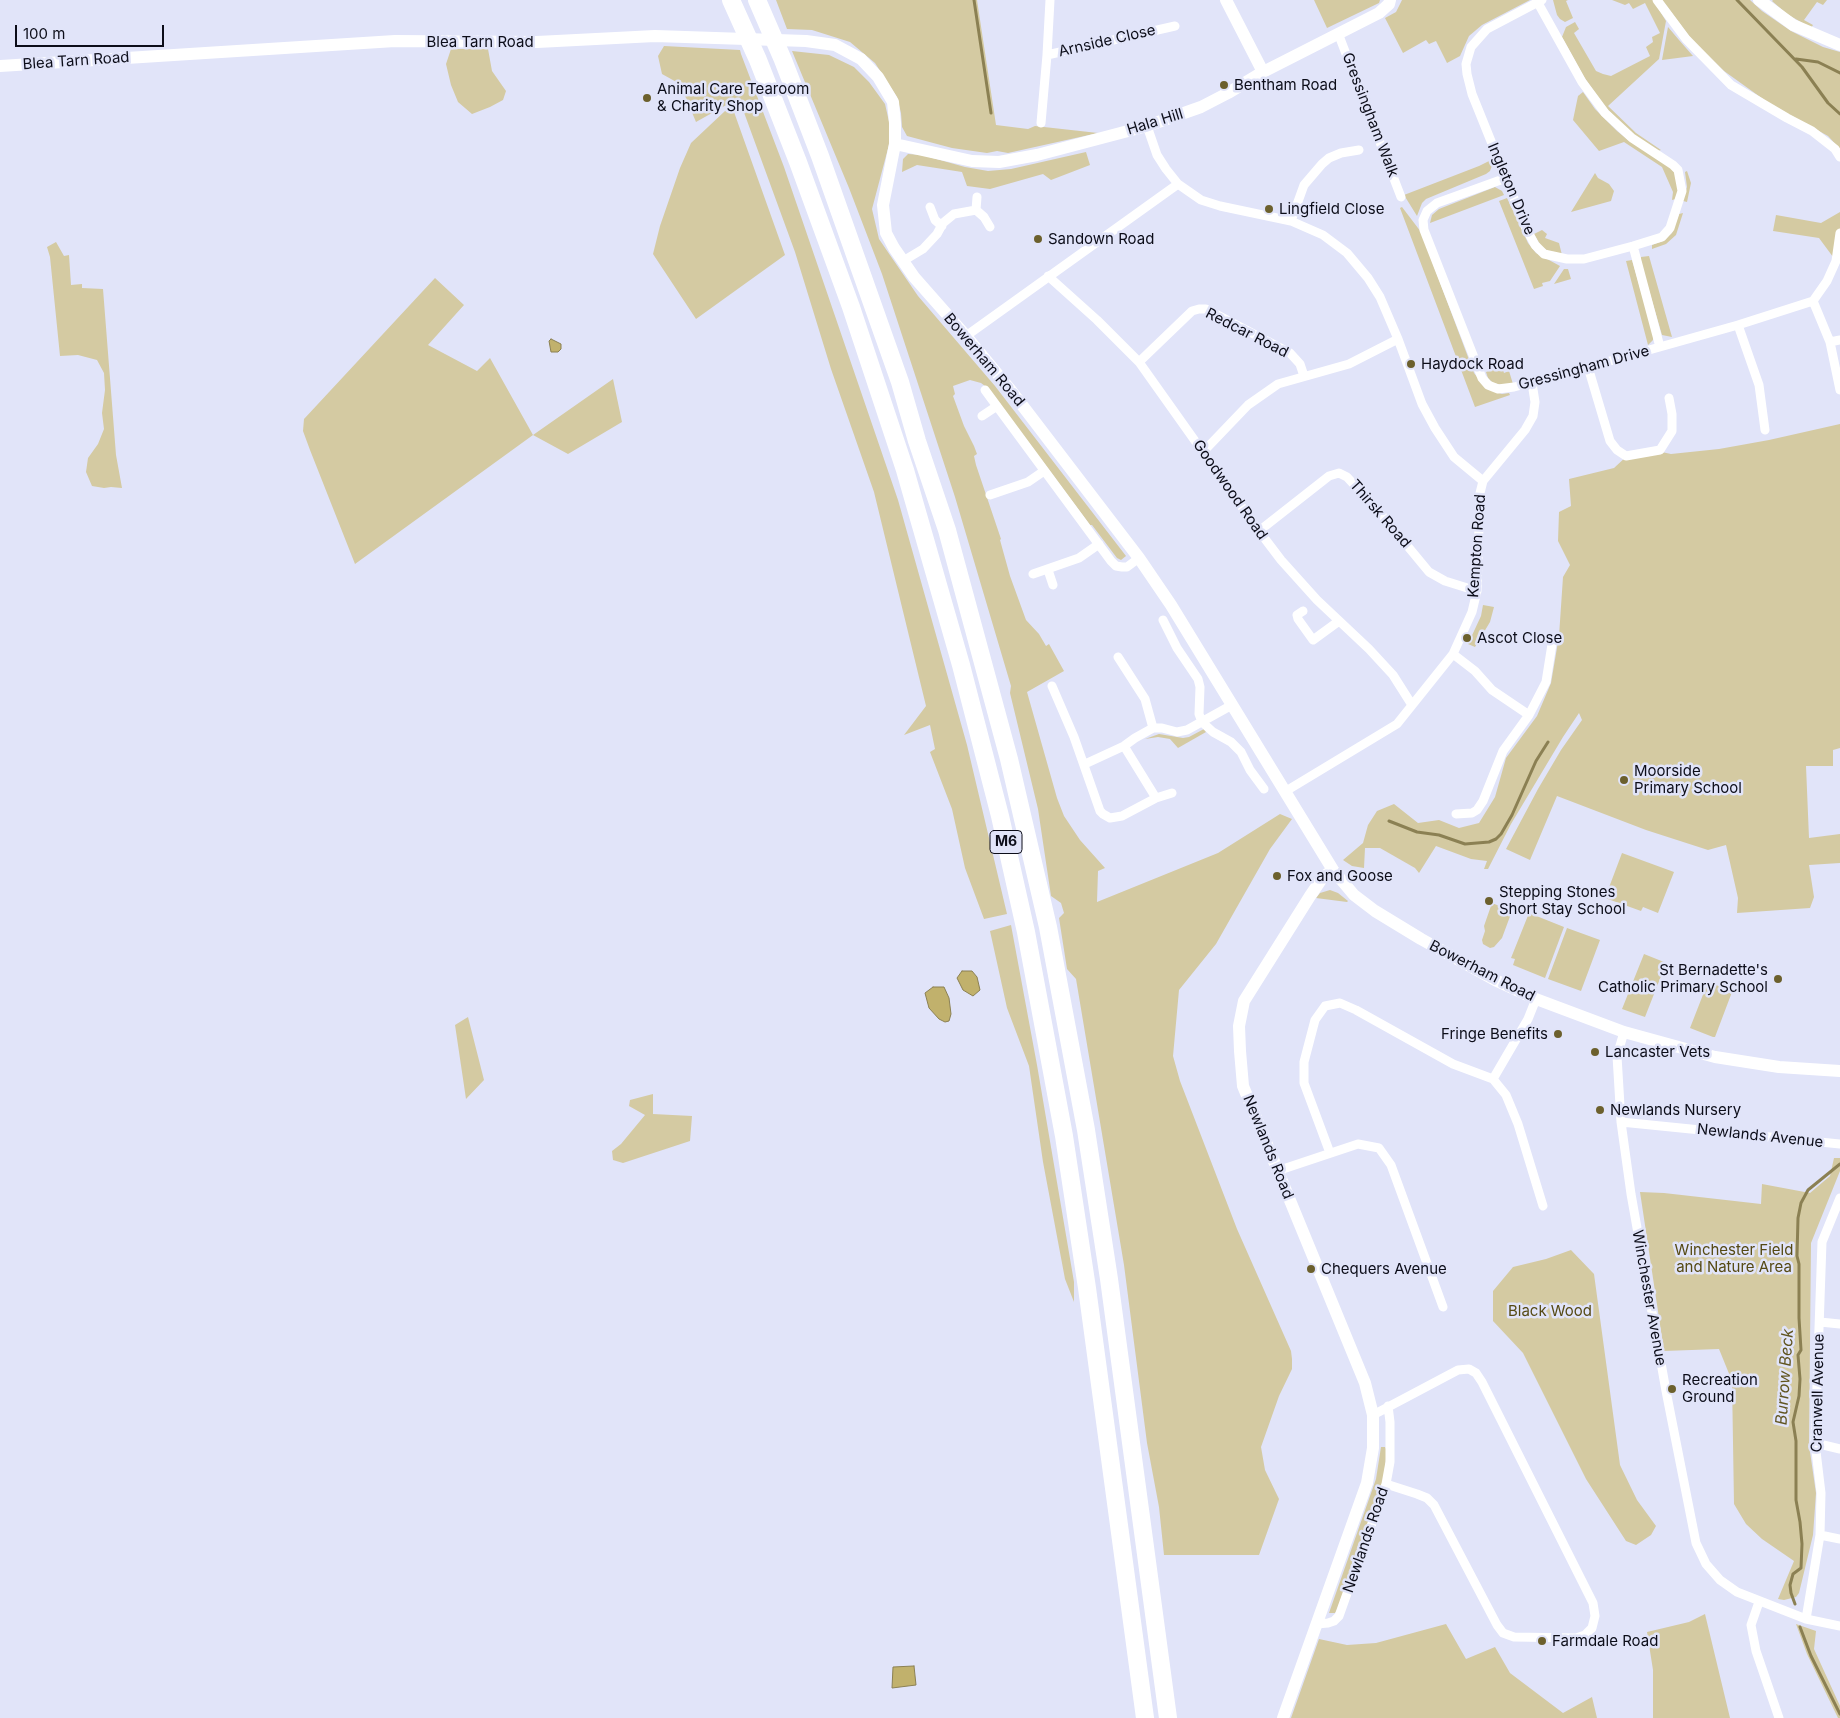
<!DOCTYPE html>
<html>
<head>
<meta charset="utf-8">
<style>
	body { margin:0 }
	#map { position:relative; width:1840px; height:1718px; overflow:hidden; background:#e1e4f9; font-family:Inter,sans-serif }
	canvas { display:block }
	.scale { position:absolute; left:15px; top:25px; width:149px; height:22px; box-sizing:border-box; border:2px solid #0c0d19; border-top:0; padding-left:6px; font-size:15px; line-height:18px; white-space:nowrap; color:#0c0d19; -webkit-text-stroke:4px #e1e4f9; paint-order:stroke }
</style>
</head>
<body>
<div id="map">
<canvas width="1840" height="1718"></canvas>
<div class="scale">100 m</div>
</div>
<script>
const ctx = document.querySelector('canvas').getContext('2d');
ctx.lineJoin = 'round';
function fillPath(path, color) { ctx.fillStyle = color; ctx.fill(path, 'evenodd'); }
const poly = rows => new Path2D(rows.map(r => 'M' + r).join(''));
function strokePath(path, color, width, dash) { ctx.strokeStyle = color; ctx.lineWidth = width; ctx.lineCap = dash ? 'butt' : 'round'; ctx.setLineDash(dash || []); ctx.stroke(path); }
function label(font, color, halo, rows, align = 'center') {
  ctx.font = font + ' Inter,sans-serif'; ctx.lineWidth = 5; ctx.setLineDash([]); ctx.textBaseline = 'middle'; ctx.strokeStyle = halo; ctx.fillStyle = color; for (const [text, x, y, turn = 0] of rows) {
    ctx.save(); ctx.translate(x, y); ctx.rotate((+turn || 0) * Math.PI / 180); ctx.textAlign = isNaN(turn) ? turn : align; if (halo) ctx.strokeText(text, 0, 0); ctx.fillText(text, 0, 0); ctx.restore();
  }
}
fillPath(poly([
	[776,0,977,0,996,125,1028,129,1035,126,1098,133,1008,153,997,151,987,153,952,148,907,136,902,127,901,113,897,97,875,63,850,42,812,30,787,29],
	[1314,0,1380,0,1379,3,1327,28],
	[1402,0,1530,0,1482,25,1469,36,1460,56,1447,63,1436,41,1429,44,1426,40,1403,53,1385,18,1396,12],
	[1553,0,1568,0,1566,1,1573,18,1565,22,1560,19,1557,15],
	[1612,0,1653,0,1666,21,1659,59,1608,106,1636,133,1661,150,1658,151,1641,142,1606,108,1584,77,1562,37,1566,27,1575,22,1579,29,1574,33,1596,71,1603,74,1611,76,1650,56,1646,47,1653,42,1652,37,1660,33,1645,3,1633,9,1629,3,1625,5],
	[1662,0,1750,0,1762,11,1791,31,1823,47,1840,52,1840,149,1828,136,1770,104,1724,71,1692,40],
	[1773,0,1827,0,1823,5,1817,2,1804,20,1813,25,1811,28,1787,14,1772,1],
	[1668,27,1679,40,1693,56,1662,60],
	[664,46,740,50,741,54,784,167,898,500,967,745,1007,914,984,919,965,868,952,809,930,752,935,749,930,725,904,735,926,706,874,492,831,369,795,252,742,107,735,100,696,122,680,84,662,74,658,56],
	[451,49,488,49,492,71,506,91,503,100,490,107,472,114,458,102,451,85,446,64],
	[792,51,829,55,854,67,869,82,885,104,890,126,890,141,872,209,879,239,918,296,995,386,1126,556,1121,560,1117,558,1092,525,1090,525,989,389,981,383,970,380,953,386,955,394,953,396,964,426,974,446,977,454,974,456,976,465,1001,539,1000,540,1010,576,1026,620,1039,634,1046,646,1049,644,1064,671,1027,692,1057,798,1064,816,1080,840,1105,868,1098,871,1097,902,1218,853,1280,814,1292,819,1270,849,1216,944,1179,990,1173,1056,1180,1081,1237,1229,1291,1351,1292,1359,1292,1369,1279,1396,1261,1447,1265,1470,1279,1499,1259,1555,1164,1555,1159,1507,1147,1443,1124,1265,1076,979,1067,969,1059,918,1064,913,1061,903,1051,896,1038,809,1010,693,1011,686,955,497,882,274,849,188],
	[1583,92,1595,109,1617,131,1628,140,1670,167,1675,173,1679,187,1676,199,1672,200,1673,192,1662,167,1624,142,1599,151,1573,120,1578,96],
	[725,111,734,112,785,255,696,319,653,254,660,226,680,168,691,143],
	[1086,152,1090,165,1051,180,1043,174,990,189,967,186,962,172,917,165,902,172,903,159,908,154,922,155,965,167,988,171,1011,169],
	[1491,160,1493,163,1490,171,1486,174,1426,199,1422,203,1417,216,1404,195,1479,166],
	[1687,171,1691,183,1687,202,1683,201,1687,187,1685,172],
	[1595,173,1598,178,1609,184,1614,191,1611,201,1571,212],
	[1495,187,1502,191,1504,195,1430,223,1432,215,1439,209],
	[1507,198,1528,243,1536,253,1560,266,1550,281,1542,283,1543,286,1534,289,1499,201],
	[1402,207,1421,232,1474,373,1484,386,1493,391,1502,394,1509,393,1510,395,1475,407,1400,208],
	[1840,212,1840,233,1836,261,1819,238,1773,231,1776,215,1821,223],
	[1683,213,1676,235,1666,244,1652,249,1652,245,1663,241,1672,233,1679,214],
	[1542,230,1547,234,1545,238,1559,243,1562,255,1548,251,1541,246,1534,234],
	[56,242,64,256,69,255,71,285,82,284,82,288,103,289,116,455,122,488,111,487,104,488,92,486,86,472,88,458,98,444,104,429,102,413,105,390,104,373,97,360,78,355,60,356,50,257,47,247],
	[1649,256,1672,337,1662,335,1641,263,1641,257],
	[1632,260,1653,333,1653,340,1648,345,1626,261],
	[1564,269,1568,269,1571,279,1554,284],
	[435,278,464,305,428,345,477,371,490,358,533,435,613,379,622,422,568,454,533,435,355,564,310,450,303,431,304,419],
	[1502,367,1504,373,1509,371,1513,384,1502,385,1493,383,1488,378,1486,372],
	[1840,424,1840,748,1833,750,1833,766,1806,766,1809,838,1840,834,1840,863,1809,865,1814,897,1810,908,1737,913,1738,898,1726,845,1708,850,1646,830,1557,796,1530,860,1506,849,1538,789,1561,750,1582,720,1579,713,1563,737,1511,824,1488,869,1484,869,1487,861,1471,859,1436,846,1419,873,1415,868,1380,848,1365,848,1364,868,1352,866,1343,860,1363,843,1368,825,1377,811,1394,804,1418,823,1439,820,1459,828,1479,823,1495,797,1506,758,1537,716,1551,683,1559,636,1563,577,1570,565,1558,541,1559,512,1571,506,1569,479,1614,468,1628,455,1657,451,1671,454,1719,449,1769,440],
	[1483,605,1494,607,1490,622,1475,647,1468,644,1481,616],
	[1204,729,1206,732,1178,748,1170,739,1158,737,1145,739,1159,734,1183,738,1189,737],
	[1622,853,1674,872,1658,913,1643,907,1641,911,1605,898],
	[1330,890,1338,893,1348,901,1347,902,1316,898,1320,893],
	[1492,903,1512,911,1502,938,1494,947,1490,948,1483,944,1482,940,1485,931,1484,926],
	[1529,913,1564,927,1545,978,1513,965,1515,959,1511,958],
	[1011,925,1037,1065,1074,1282,1074,1302,1065,1279,1043,1162,1029,1066,1007,1008,990,931],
	[1567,928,1600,940,1581,991,1548,979],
	[1644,954,1664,962,1665,966,1645,1017,1622,1009],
	[1714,984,1732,992,1715,1037,1713,1037,1690,1028,1706,987,1712,988],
	[468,1017,484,1080,466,1099,455,1025],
	[653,1094,653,1114,692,1116,690,1141,623,1163,613,1160,612,1151,621,1144,645,1115,629,1106,630,1100],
	[1834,1158,1840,1158,1840,1171,1811,1243,1809,1445,1816,1493,1813,1535,1799,1593,1796,1597,1784,1600,1778,1599,1794,1561,1762,1539,1746,1524,1734,1504,1732,1381,1719,1349,1664,1351,1640,1192,1664,1193,1761,1204,1762,1184,1810,1193,1830,1176],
	[1571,1250,1594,1274,1620,1465,1637,1500,1656,1526,1651,1535,1636,1545,1626,1541,1586,1479,1523,1353,1493,1321,1493,1291,1513,1267,1546,1259],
	[1381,1447,1385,1447,1387,1451,1383,1483,1337,1610,1335,1613,1329,1613,1376,1479],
	[1705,1614,1730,1718,1653,1718,1653,1670,1647,1632,1689,1622],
	[1446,1624,1466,1659,1495,1647,1510,1673,1563,1713,1592,1697,1597,1718,1291,1718,1319,1639,1347,1645,1376,1643],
	[1796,1624,1816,1631,1814,1649,1840,1706,1840,1718,1838,1718,1807,1654]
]), '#d4caa2');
const water = poly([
	[551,339,561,344,561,349,558,352,551,352,549,341,551,339],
	[962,971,972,971,977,977,980,990,973,996,963,990,957,978,962,971],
	[933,987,944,987,949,998,951,1014,949,1021,945,1022,939,1019,929,1008,925,993,933,987],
	[914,1666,916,1685,892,1688,893,1667,914,1666]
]);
fillPath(water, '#c1b16c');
strokePath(water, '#8b8053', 1);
strokePath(poly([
	[974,0,991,113],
	[1737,0,1802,67,1828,103,1840,114],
	[1796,59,1818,62,1840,73],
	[1389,821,1417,832,1439,835,1465,844,1489,842,1496,839,1501,834,1512,815,1536,761,1548,742],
	[1795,1604,1791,1593,1790,1585,1793,1574,1801,1568,1802,1544,1800,1522,1796,1500,1796,1441,1793,1422,1799,1396,1800,1379,1798,1355,1801,1350,1799,1318,1799,1264,1797,1256,1798,1218,1801,1203,1808,1190,1840,1164],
	[1800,1627,1811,1656,1840,1714]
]), '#8b8053', 3);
strokePath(poly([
	[1657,0,1686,39,1731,85,1787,118,1812,131,1835,149,1840,157],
	[1538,3,1582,82,1605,113,1632,138,1673,165,1678,170,1682,191,1670,228,1662,237,1633,246,1584,259,1567,259,1544,254,1535,245,1526,228,1472,94,1467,74,1466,64,1471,47,1487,29,1542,0],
	[1338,33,1401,197],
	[1047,55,1175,26],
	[1041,123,1047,55,1050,0],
	[1147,126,1157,155,1166,169,1178,184,1201,200,1220,206,1291,221,1323,235,1347,253,1368,278,1380,297,1398,339,1422,404,1435,428,1454,457,1483,481],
	[1506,178,1437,203,1427,211,1423,220,1424,230,1482,378,1488,385,1498,389,1514,387,1553,377,1738,325,1813,301,1827,281,1836,261,1840,233],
	[977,197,976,210,984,217,990,227],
	[930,207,935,220,942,226],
	[1291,221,1304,185,1322,164,1329,158,1341,153,1359,150],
	[1633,246,1660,347],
	[903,261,923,249,937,234,943,223,954,214,976,210],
	[1048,276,1097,320,1139,362,1259,531,1281,560,1317,600,1369,649,1393,675,1412,705],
	[1813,301,1830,342,1840,390],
	[1738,325,1759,385,1765,430],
	[966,336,1178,184],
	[1830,342,1840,340],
	[1139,362,1192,311,1199,309,1206,309,1290,353,1300,364,1304,376],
	[1588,367,1610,441,1617,450,1626,456,1660,450,1672,431,1672,414,1669,398],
	[985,390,1111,561,1116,566,1122,567,1127,567,1139,558],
	[982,416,997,406],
	[1203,452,1248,405,1278,384,1349,364,1398,339],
	[990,495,1028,482,1044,471],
	[1259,531,1329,476,1339,473,1347,477,1381,514,1429,572,1445,581,1477,591],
	[1048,570,1053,585],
	[1033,574,1079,558,1099,544],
	[1303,611,1297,615,1298,619,1313,640,1339,621],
	[1163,620,1177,648,1198,679,1200,687,1199,714,1202,722,1213,732,1231,742,1241,752,1250,770,1264,789],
	[1453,654,1475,671,1492,690,1529,715],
	[1118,657,1145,699,1153,728],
	[1052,686,1074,737,1100,811,1103,814,1110,818,1122,816,1156,798,1124,746],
	[1085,764,1124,746,1135,738,1153,728,1162,728,1177,732,1187,730,1232,705],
	[1286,791,1397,724,1453,654,1472,612,1477,591,1480,493,1483,481,1525,430,1533,416,1535,402,1532,383],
	[1156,798,1172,793],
	[1456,814,1472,813,1477,810,1483,801,1503,751,1529,715,1546,682,1553,638],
	[1624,1032,1617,1056,1621,1122,1631,1194,1666,1391,1696,1543,1706,1564,1720,1580,1737,1592,1806,1619,1840,1626],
	[1493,1079,1528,1019,1536,999],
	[1621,1122,1840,1144],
	[1330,1153,1304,1083,1304,1062,1315,1020,1325,1006,1340,1003,1356,1010,1453,1064,1493,1079,1506,1095,1518,1124,1543,1206],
	[1277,1171,1358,1144,1379,1148,1391,1165,1443,1307],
	[1820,1322,1840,1324],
	[1373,1415,1458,1370,1469,1369,1476,1373,1482,1382,1593,1603,1595,1616,1592,1628,1585,1635,1576,1638,1514,1637,1503,1633,1497,1625,1434,1505,1427,1498,1417,1494,1386,1484],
	[1815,1443,1840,1449],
	[1820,1535,1840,1539],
	[1759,1602,1751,1625,1756,1651,1779,1718],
	[1806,1619,1820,1535,1821,1493,1815,1443,1822,1242,1840,1198],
	[1317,1624,1328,1623,1334,1621,1339,1616,1386,1484,1390,1462,1390,1422,1388,1406]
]), '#fff', 9);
strokePath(poly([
	[1226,0,1263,72],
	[1759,0,1793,25,1840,45],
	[0,66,395,41,537,42,655,36,806,41,835,45,861,59,878,77,893,102,895,123,895,144,883,205,886,233,894,248,914,277,966,336,1009,388,1139,558,1171,605,1333,870,1354,895,1375,911,1421,939,1495,980,1536,999,1624,1032,1715,1057,1779,1067,1840,1071],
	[895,144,972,161,999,162,1037,155,1147,126,1201,107,1228,93,1263,72,1379,13,1389,4,1390,0],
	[1283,1718,1367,1483,1373,1448,1373,1415,1365,1383,1243,1086,1240,1051,1239,1026,1244,1001,1310,896,1323,877,1333,870]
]), '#fff', 12);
strokePath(poly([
	[731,0,758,60,798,162,851,307,905,470,961,665,1000,816,1026,932,1064,1136,1087,1288,1145,1718],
	[757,0,783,60,820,156,900,382,917,441,947,530,1009,759,1048,927,1086,1130,1109,1279,1168,1718]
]), '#fff', 18);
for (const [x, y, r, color] of [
	[1224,85,5,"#6c602d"],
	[647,98,5,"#6c602d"],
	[1269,209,5,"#6c602d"],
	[1038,239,5,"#6c602d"],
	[1411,364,5,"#6c602d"],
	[1467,638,5,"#6c602d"],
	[1624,780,5,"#6c602d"],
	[1277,876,5,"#6c602d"],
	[1489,901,5,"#6c602d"],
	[1778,979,5,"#6c602d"],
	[1558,1034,5,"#6c602d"],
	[1595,1052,5,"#6c602d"],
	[1600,1110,5,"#6c602d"],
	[1311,1269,5,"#6c602d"],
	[1672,1389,5,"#6c602d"],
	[1542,1641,5,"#6c602d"]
]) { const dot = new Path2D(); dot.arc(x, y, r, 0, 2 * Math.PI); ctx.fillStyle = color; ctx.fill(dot); strokePath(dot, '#e1e4f9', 2); }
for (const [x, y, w] of [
	[1006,842,32]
]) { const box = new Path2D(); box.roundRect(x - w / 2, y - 11.5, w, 23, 4); ctx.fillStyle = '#e1e4f9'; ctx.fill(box); strokePath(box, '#0c0d19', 1); }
label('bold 14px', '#0c0d19', null, [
	["M6",1006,842]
]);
label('15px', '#0c0d19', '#e1e4f9', [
	["Arnside Close",1107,41,-13],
	["Blea Tarn Road",480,42],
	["Blea Tarn Road",76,61,-4],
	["Gressingham Walk",1370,115,69],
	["Hala Hill",1155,122,-17],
	["Ingleton Drive",1511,189,67],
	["Redcar Road",1247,333,27],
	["Bowerham Road",984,360,50],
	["Gressingham Drive",1584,368,-15],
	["Goodwood Road",1230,490,55],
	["Thirsk Road",1380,514,49],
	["Kempton Road",1477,546,-86],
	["Bowerham Road",1482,971,27],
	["Newlands Avenue",1760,1136,6],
	["Newlands Road",1268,1147,68],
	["Winchester Avenue",1649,1298,80],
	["Cranwell Avenue",1818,1393,-89],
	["Newlands Road",1366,1540,-71]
]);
label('15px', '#0c0d19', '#e1e4f9', [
	["Bentham Road",1234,85],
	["Animal Care Tearoom",657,89],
	["& Charity Shop",657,106],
	["Lingfield Close",1279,209],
	["Sandown Road",1048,239],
	["Haydock Road",1421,364],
	["Ascot Close",1477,638],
	["Moorside",1634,771],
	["Primary School",1634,788],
	["Fox and Goose",1287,876],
	["Stepping Stones",1499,892],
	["Short Stay School",1499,909],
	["St Bernadette's",1768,970,"right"],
	["Catholic Primary School",1768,987,"right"],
	["Fringe Benefits",1548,1034,"right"],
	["Lancaster Vets",1605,1052],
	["Newlands Nursery",1610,1110],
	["Chequers Avenue",1321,1269],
	["Recreation",1682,1380],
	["Ground",1682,1397],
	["Farmdale Road",1552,1641]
], 'left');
label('15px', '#554913', '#e1e4f9', [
	["Winchester Field",1734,1250],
	["and Nature Area",1734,1267],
	["Black Wood",1550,1311]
]);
label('italic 16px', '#60541f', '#e1e4f9', [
	["Burrow Beck",1785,1377,-86]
]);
</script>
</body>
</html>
